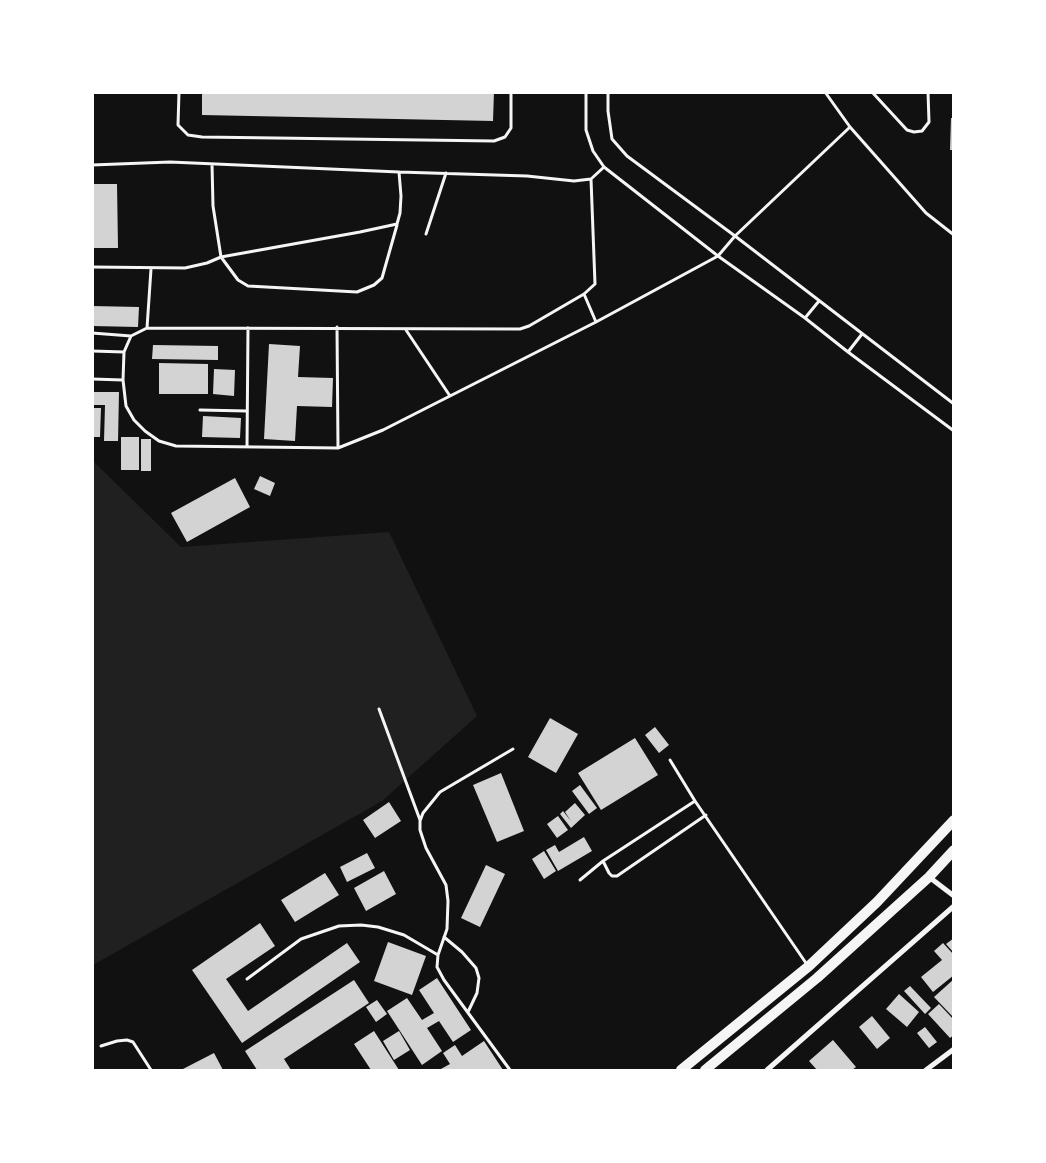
<!DOCTYPE html>
<html>
<head>
<meta charset="utf-8">
<style>
	body { margin:0 }
	#map { position:relative; width:1046px; height:1163px; overflow:hidden; background:#111; font-family:Signika,sans-serif }
	canvas { display:block }
	.frame { position:absolute; inset:0; border:94px solid #fff; pointer-events:none }
</style>
</head>
<body>
<div id="map">
<canvas width="1046" height="1163"></canvas>
<div class="frame"></div>
</div>
<script>
const ctx = document.querySelector('canvas').getContext('2d');
ctx.lineJoin = 'round';
function fillPath(path, color) { ctx.fillStyle = color; ctx.fill(path, 'evenodd'); }
const poly = rows => new Path2D(rows.map(r => 'M' + r).join(''));
function strokePath(path, color, width, dash) { ctx.strokeStyle = color; ctx.lineWidth = width; ctx.lineCap = dash ? 'butt' : 'round'; ctx.setLineDash(dash || []); ctx.stroke(path); }
fillPath(poly([
	[92,460,181,547,389,532,477,716,382,801,93,965]
]), '#202020');
fillPath(poly([
	[202,92,494,92,493,121,202,115],
	[951,118,954,118,954,150,950,150],
	[92,184,117,184,118,248,92,248],
	[92,306,139,307,138,327,92,326],
	[269,344,300,346,298,377,333,378,332,407,297,406,295,441,264,439],
	[153,345,218,346,218,360,152,359],
	[159,363,208,364,208,394,159,394],
	[214,369,235,370,234,396,213,394],
	[92,392,119,392,118,441,104,441,105,405,92,405],
	[92,408,101,408,100,437,92,437],
	[203,416,241,418,240,438,202,437],
	[121,437,139,437,139,470,121,470],
	[141,439,151,439,151,471,141,471],
	[260,476,275,483,270,496,254,489],
	[235,478,250,507,187,542,171,513],
	[550,718,578,734,556,773,528,757],
	[655,727,669,745,659,753,645,735],
	[635,738,658,775,601,810,578,773],
	[501,773,524,831,497,842,473,785],
	[580,785,597,808,589,814,572,791],
	[389,802,401,821,375,838,363,820],
	[575,803,585,815,571,828,560,814,563,811,571,821,565,812],
	[558,816,568,830,557,838,547,824],
	[584,837,592,851,558,871,546,850,555,845,559,852],
	[544,851,556,871,544,879,532,859],
	[367,853,375,868,347,882,340,867],
	[486,865,505,874,480,927,461,918],
	[384,871,396,894,366,911,354,888],
	[325,873,339,895,295,922,281,900],
	[260,923,275,946,226,979,248,1011,347,943,360,962,242,1043,192,970],
	[954,938,954,953,946,944],
	[388,942,426,956,412,995,374,981],
	[943,943,954,955,954,975,933,992,921,977,942,960,934,951],
	[437,978,471,1030,453,1042,439,1021,427,1028,442,1051,422,1065,387,1011,407,998,422,1020,434,1013,419,990],
	[954,979,954,1018,934,997],
	[354,980,369,1003,284,1059,291,1070,257,1070,245,1051],
	[910,986,931,1008,925,1014,904,991],
	[899,994,919,1012,907,1027,886,1009],
	[377,1000,387,1014,376,1022,366,1007],
	[939,1004,954,1020,954,1035,950,1038,928,1014],
	[872,1016,890,1038,877,1049,859,1027],
	[925,1027,937,1042,929,1048,917,1033],
	[374,1031,399,1070,371,1070,354,1044],
	[399,1031,410,1050,394,1060,383,1041],
	[833,1040,856,1067,852,1070,817,1070,809,1061],
	[484,1041,503,1070,439,1070,450,1064,443,1053,455,1045,462,1056],
	[214,1053,223,1070,181,1070]
]), '#d3d3d3');
strokePath(poly([
	[179,92,178,125,188,135,202,137,494,141,505,137,511,128,511,92],
	[586,92,586,130,593,151,604,167,718,256,805,318,848,352,954,431],
	[608,92,608,111,612,139,627,156,735,236,954,404],
	[825,92,850,127,926,213,954,235],
	[872,92,907,130,914,132,922,131,929,122,928,92],
	[212,164,213,206,221,257,238,280,248,286,357,292,374,285,382,278,397,225],
	[92,165,170,162,399,172,527,176,574,181,591,179],
	[604,167,591,179,595,284,584,294,529,326,520,329,147,328,131,336,124,352,123,380,126,406,134,420,145,431,159,441,176,446,338,448,383,430,450,396,596,322,718,256,735,236,850,127],
	[426,234,446,173],
	[92,267,185,268,207,263,221,257,360,232,397,224,400,213,401,196,399,172],
	[584,294,596,322],
	[805,318,819,301],
	[337,327,338,448],
	[147,328,151,269],
	[406,330,450,396],
	[92,333,131,336],
	[92,351,124,352],
	[848,352,862,334],
	[92,379,123,380],
	[200,410,247,411],
	[247,447,248,328],
	[379,709,420,820],
	[670,760,695,801],
	[603,861,609,873,612,876,617,876,706,815],
	[580,880,603,861,695,801,808,966],
	[444,937,462,952,476,968,479,978,477,993,468,1012],
	[247,979,301,939,339,926,361,925,378,927,404,935,438,955],
	[101,1046,117,1041,127,1040,133,1042,151,1070],
	[510,1070,444,980,437,967,438,955,447,929,448,901,446,885,426,848,420,830,420,821,423,813,440,792,513,749]
]), '#f5f5f5', 3);
strokePath(poly([
	[929,877,954,896],
	[767,1070,954,906],
	[926,1070,954,1049]
]), '#f5f5f5', 5);
strokePath(poly([
	[681,1070,809,966,877,902,954,820],
	[705,1070,817,978,929,877,954,850]
]), '#f5f5f5', 10);
</script>
</body>
</html>
